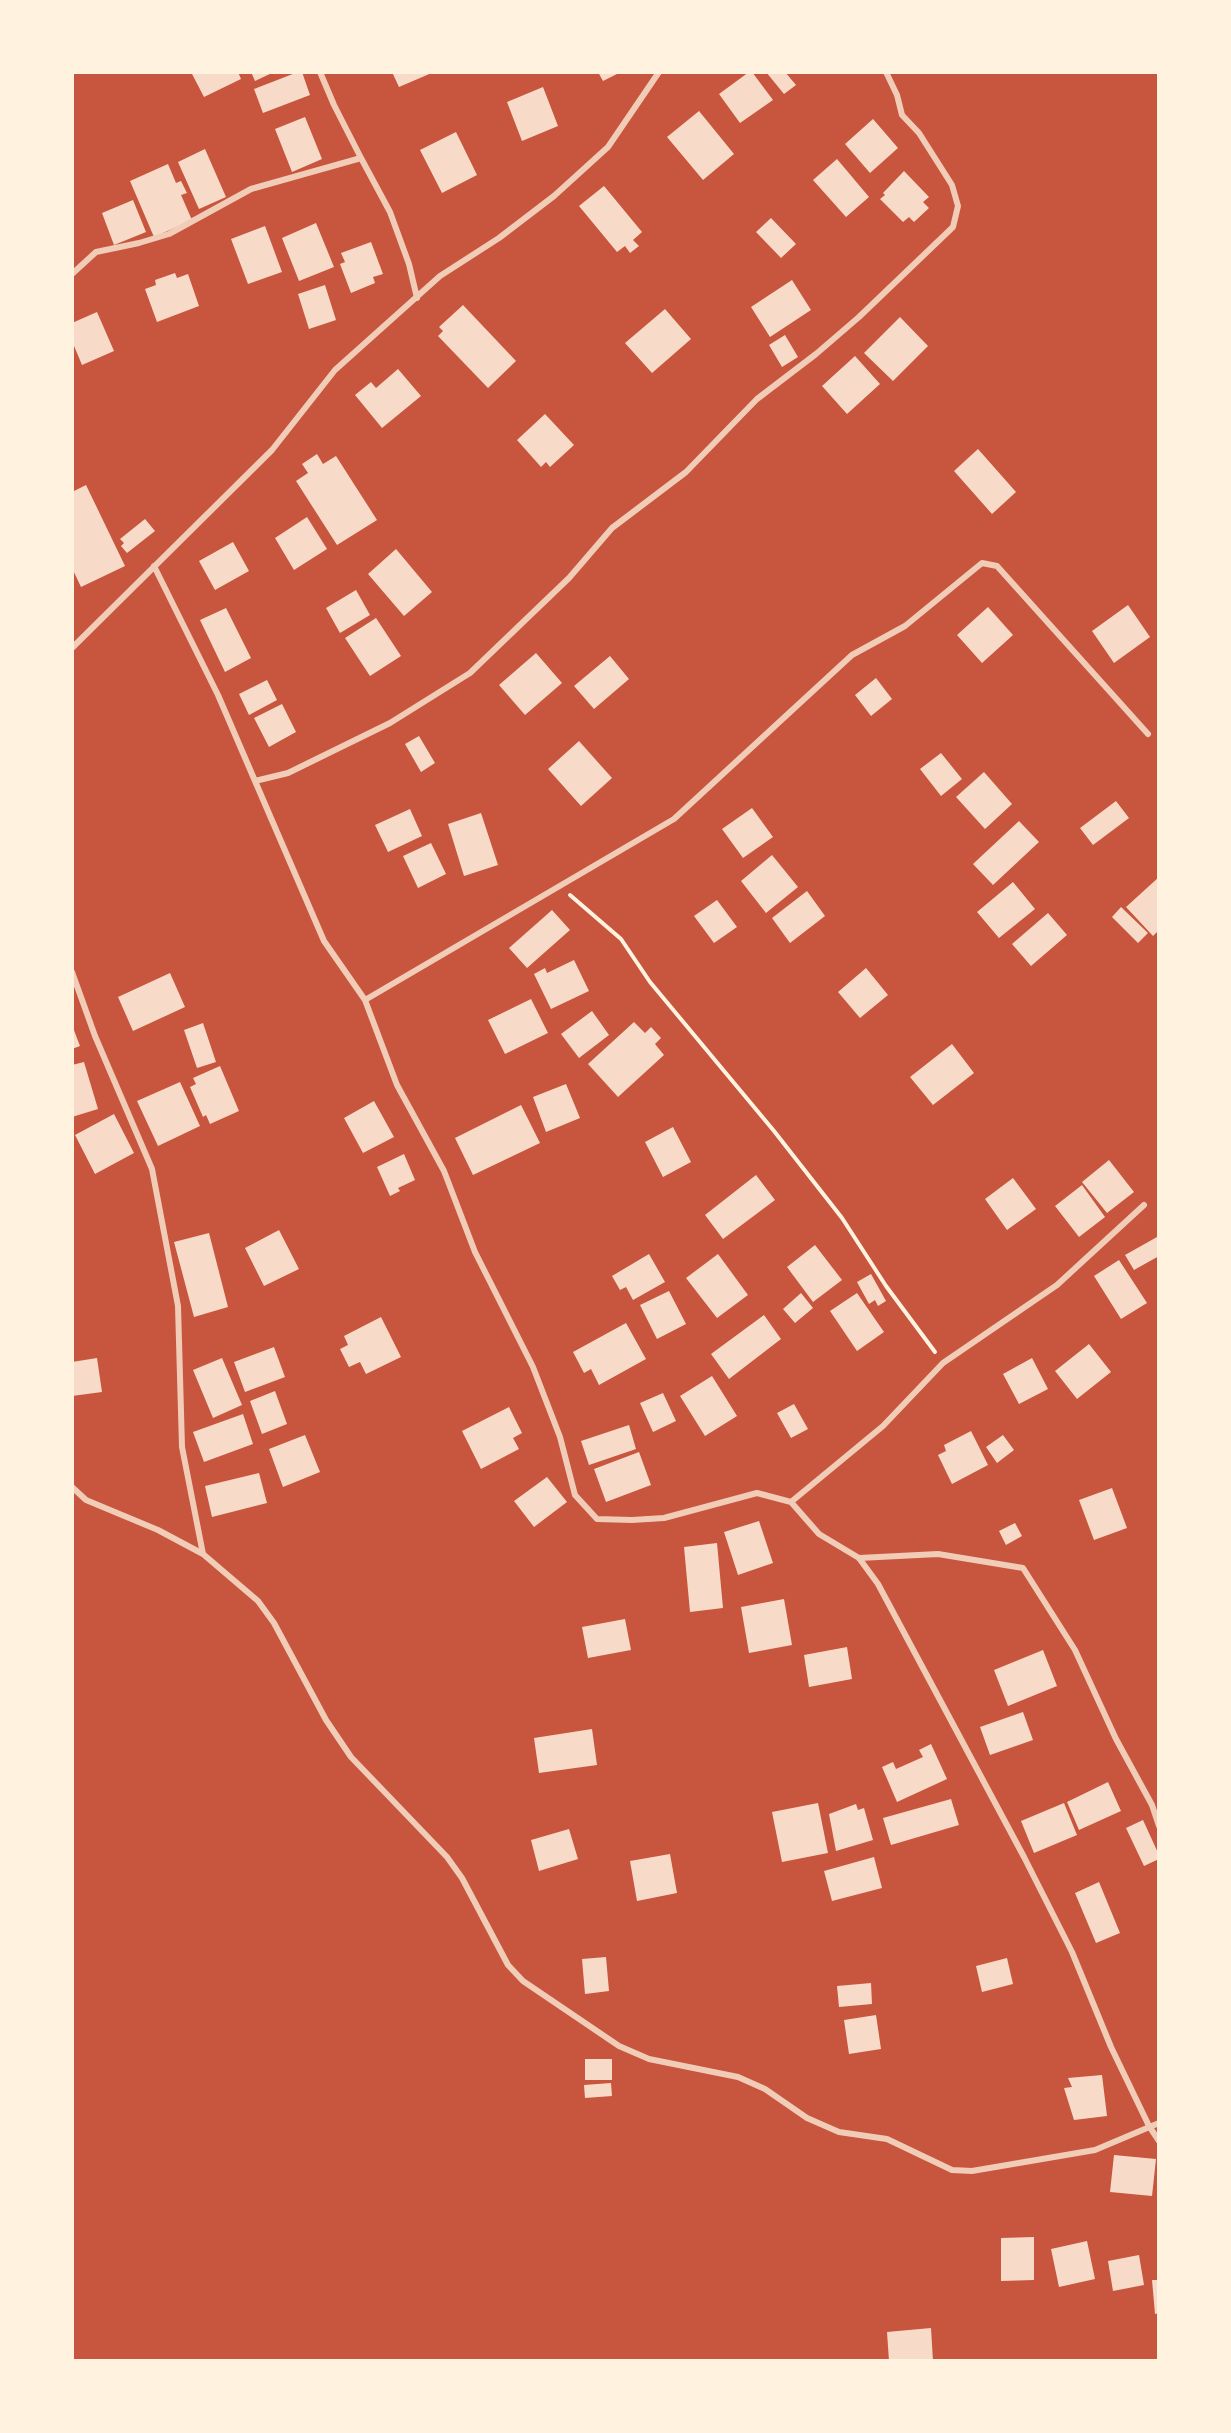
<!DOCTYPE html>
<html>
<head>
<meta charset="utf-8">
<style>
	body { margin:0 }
	#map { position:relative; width:1231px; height:2433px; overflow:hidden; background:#c8553d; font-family:Cabin,sans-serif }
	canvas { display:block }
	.frame { position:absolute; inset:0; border:74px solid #fff3e0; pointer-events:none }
</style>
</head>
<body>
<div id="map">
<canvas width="1231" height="2433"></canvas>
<div class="frame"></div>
</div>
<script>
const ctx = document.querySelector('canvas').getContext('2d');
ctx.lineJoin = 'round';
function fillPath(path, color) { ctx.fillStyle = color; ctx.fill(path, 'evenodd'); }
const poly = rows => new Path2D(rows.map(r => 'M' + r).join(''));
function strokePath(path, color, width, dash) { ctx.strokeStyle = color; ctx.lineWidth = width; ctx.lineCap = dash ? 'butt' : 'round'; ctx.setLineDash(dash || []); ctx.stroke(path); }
fillPath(poly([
	[191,72,238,72,241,79,204,97],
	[251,72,262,72,263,74,274,72,255,81],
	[298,72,302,72,310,95,263,113,254,89],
	[392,72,434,72,399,87],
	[598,72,621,72,603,81],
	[749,72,752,72,773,100,740,123,719,94],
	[766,72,785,72,796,85,784,94],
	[543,87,558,126,522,141,507,102],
	[699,111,734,154,703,180,667,137],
	[305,117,322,159,292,172,275,129],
	[873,119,898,148,870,173,845,144],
	[456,132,477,175,442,193,420,150],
	[205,149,226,197,199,209,178,162],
	[837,159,869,197,846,217,813,180],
	[168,164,176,183,181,181,187,193,181,195,192,220,154,237,130,181],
	[904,171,929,197,923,202,929,208,914,222,909,217,903,222,880,199,885,195,883,193],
	[604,186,642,232,633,240,639,246,630,253,625,246,617,252,579,206],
	[133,200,146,232,114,245,102,213],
	[771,218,796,244,781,258,756,232],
	[316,223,334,267,299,281,282,238],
	[265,226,282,272,248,284,231,239],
	[371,242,383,274,373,277,375,283,351,293,340,264,345,262,341,253],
	[175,273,177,278,188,274,199,306,157,322,145,289,156,285,155,280],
	[792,280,811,310,770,337,751,307],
	[325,285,336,320,309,329,298,294],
	[463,305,516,361,488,388,438,336,443,331,439,327],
	[665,309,691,339,652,373,625,343],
	[97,312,114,351,82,365,72,341,72,323],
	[900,317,928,346,893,381,864,353],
	[785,335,798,357,782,367,769,345],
	[855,356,880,384,847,414,822,386],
	[398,369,421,396,382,428,355,395,371,382,376,388],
	[545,414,574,445,550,467,546,462,541,467,517,440],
	[978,449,1016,492,992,514,954,471],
	[317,454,323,464,336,456,377,520,337,545,296,481,308,473,302,464],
	[86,485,125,566,81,587,72,568,72,492],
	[307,517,327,549,294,570,275,538],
	[145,519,155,531,127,553,121,546,124,543,120,539],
	[233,542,249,571,215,590,199,561],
	[396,549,432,592,404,616,368,574],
	[356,590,370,615,340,633,326,608],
	[1128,605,1150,637,1114,663,1092,631],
	[988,607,1013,635,982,663,957,635],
	[226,608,251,658,225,672,200,620],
	[376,618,401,656,370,676,345,638],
	[536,653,562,683,525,715,499,685],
	[610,656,629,679,594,709,574,686],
	[876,678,892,699,871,716,855,695],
	[267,680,277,700,249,715,239,694],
	[282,704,296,732,269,747,254,718],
	[419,736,435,763,421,772,405,744],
	[579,741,612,778,581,806,548,769],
	[941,753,962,779,941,796,920,769],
	[984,772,1012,804,985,829,956,797],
	[1116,801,1129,818,1093,845,1080,828],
	[752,808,773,837,743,858,722,829],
	[410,809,422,836,388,852,375,825],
	[481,813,498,865,464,876,448,824],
	[1019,821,1039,842,993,885,973,864],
	[431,843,446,874,418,888,403,856],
	[772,855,798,887,766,913,741,881],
	[1159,877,1159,930,1153,936,1126,907],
	[1013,882,1035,909,999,938,977,912],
	[807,891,825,916,790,943,772,918],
	[717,900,737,927,714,943,694,916],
	[1121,907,1148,933,1138,943,1112,917],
	[552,910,570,930,527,968,509,948],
	[1048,913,1067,935,1031,966,1012,944],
	[574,960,589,991,551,1009,534,974,545,968,547,973],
	[866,968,888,995,860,1018,838,992],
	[170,973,185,1007,133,1031,118,997],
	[531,999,548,1033,505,1054,488,1020],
	[592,1011,609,1035,579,1058,561,1034],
	[634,1022,645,1033,651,1027,661,1038,655,1044,664,1055,618,1097,588,1064],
	[203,1023,216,1062,197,1068,184,1030],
	[72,1025,80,1046,72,1049],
	[952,1044,974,1073,933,1105,910,1077],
	[84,1062,98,1109,72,1117,72,1065],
	[220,1066,239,1111,210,1124,206,1115,203,1117,190,1087,196,1084,193,1078],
	[180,1082,200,1126,158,1146,137,1101],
	[566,1084,580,1118,546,1132,533,1097],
	[374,1101,394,1137,363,1153,344,1118],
	[521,1105,540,1143,473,1175,455,1138],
	[114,1114,134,1153,95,1174,75,1135],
	[673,1127,691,1162,663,1177,645,1142],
	[404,1154,415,1180,398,1188,400,1191,390,1196,377,1167],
	[1109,1160,1134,1192,1107,1213,1082,1182],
	[756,1175,775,1200,723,1239,705,1215],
	[1013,1178,1036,1209,1007,1230,985,1199],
	[1082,1185,1105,1217,1079,1237,1055,1206],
	[279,1230,299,1269,264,1286,245,1248],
	[209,1233,228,1307,194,1317,174,1242],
	[1157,1237,1159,1241,1159,1256,1134,1270,1125,1255],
	[815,1245,842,1280,813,1302,787,1267],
	[649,1254,665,1282,633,1300,626,1287,620,1290,612,1276],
	[718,1254,748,1295,717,1318,686,1278],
	[1119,1260,1147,1303,1121,1319,1094,1276],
	[871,1274,886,1301,878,1306,875,1300,869,1304,857,1282],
	[669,1291,686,1324,657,1339,640,1305],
	[801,1293,813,1308,795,1323,783,1309],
	[857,1293,884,1332,857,1351,830,1311],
	[764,1315,781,1339,729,1379,711,1354],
	[381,1317,401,1357,366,1374,360,1362,349,1367,340,1349,348,1345,344,1336],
	[626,1323,646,1359,599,1385,591,1369,584,1373,573,1352],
	[1089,1344,1111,1372,1077,1399,1055,1371],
	[274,1347,285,1377,245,1392,234,1362],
	[97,1358,102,1392,72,1396,72,1362],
	[222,1358,242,1405,213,1418,193,1370],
	[1032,1358,1048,1389,1019,1404,1003,1374],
	[712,1376,737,1416,705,1436,680,1396],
	[275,1391,287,1424,262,1434,250,1401],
	[663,1393,676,1421,653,1432,640,1403],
	[794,1404,808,1429,791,1438,777,1413],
	[509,1407,522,1433,513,1438,519,1449,481,1469,462,1431],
	[243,1414,253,1444,204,1462,193,1432],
	[629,1425,636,1449,589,1465,581,1441],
	[971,1431,988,1465,952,1484,938,1455,946,1451,944,1445],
	[305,1435,320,1472,283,1487,269,1449],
	[1003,1435,1014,1450,997,1463,986,1447],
	[639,1452,651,1485,606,1502,594,1469],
	[259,1473,267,1503,212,1517,205,1486],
	[547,1477,567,1502,534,1527,514,1501],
	[1112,1488,1127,1528,1094,1540,1079,1500],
	[759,1521,773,1563,738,1575,724,1532],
	[1015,1523,1022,1536,1006,1545,999,1531],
	[717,1543,723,1608,690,1612,684,1547],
	[784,1599,792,1645,749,1653,741,1607],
	[625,1619,631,1650,588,1658,582,1627],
	[847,1647,852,1679,809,1687,804,1655],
	[1043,1650,1057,1686,1008,1706,994,1670],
	[1023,1712,1033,1740,990,1755,980,1727],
	[592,1729,597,1765,539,1773,534,1738],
	[931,1744,947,1779,897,1802,882,1767,893,1762,896,1769,923,1757,919,1750],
	[1108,1782,1121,1811,1079,1830,1067,1802],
	[951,1799,959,1825,891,1845,883,1818],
	[818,1803,828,1853,782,1862,772,1812],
	[1064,1803,1077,1835,1034,1853,1021,1821],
	[856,1804,858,1810,864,1808,873,1840,836,1851,829,1814],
	[1143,1820,1159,1855,1159,1859,1144,1866,1126,1828],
	[569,1829,578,1859,539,1871,531,1840],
	[670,1854,677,1893,637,1901,630,1861],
	[874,1857,882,1888,832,1901,824,1871],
	[1099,1882,1120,1933,1096,1943,1075,1893],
	[606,1957,609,1991,585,1994,582,1959],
	[1007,1958,1013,1984,982,1992,976,1966],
	[871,1983,872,2004,839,2007,837,1986],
	[876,2015,881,2049,849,2054,844,2020],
	[585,2059,612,2059,612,2080,585,2080],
	[1102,2075,1107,2116,1074,2120,1064,2088,1072,2087,1068,2078],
	[611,2083,612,2096,585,2098,584,2085],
	[1114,2155,1156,2159,1152,2196,1110,2192],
	[1034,2237,1034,2280,1001,2281,1001,2238],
	[1087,2241,1095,2279,1059,2287,1051,2249],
	[1139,2255,1144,2285,1113,2291,1108,2261],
	[1152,2280,1159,2280,1159,2313,1155,2314],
	[931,2328,933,2361,889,2361,887,2332]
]), '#f7dbc8');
strokePath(poly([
	[570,895,621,939,650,982,774,1131,842,1218,886,1286,935,1352]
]), '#fff3e0', 4);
strokePath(poly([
	[320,72,334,105,361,158],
	[72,274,96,252,139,243,169,234,251,189,361,158,390,212,409,264,417,298],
	[154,566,218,695,255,781,288,773,390,723,470,673,569,578,612,528,686,472,757,399,816,354,859,317,953,227,958,206,952,185,919,133,902,115,897,95,886,72],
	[72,648,272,450,335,370,440,276,499,238,554,196,608,147,659,72],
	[255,781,324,941,365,1000,397,1085,444,1171,475,1252,533,1367,560,1437,575,1495,597,1519,632,1520,664,1518,757,1493,791,1502,819,1534,859,1558,878,1584,1024,1857,1072,1952,1111,2047,1149,2126,1159,2141],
	[72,972,95,1036,152,1169,178,1306,182,1447,203,1554],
	[365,1000,674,819,852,655,905,626,982,563,997,566,1148,734],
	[72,1487,86,1500,158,1530,203,1554,258,1601,274,1623,326,1720,351,1757,447,1857,462,1878,508,1965,523,1981,619,2046,649,2059,738,2077,765,2089,807,2118,839,2132,887,2139,952,2170,972,2171,1095,2150,1159,2123],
	[791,1502,883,1426,943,1363,1057,1285,1144,1205],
	[859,1558,938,1554,1023,1568,1075,1650,1116,1739,1152,1805,1159,1826]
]), '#f1ccb7', 6);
</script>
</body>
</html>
